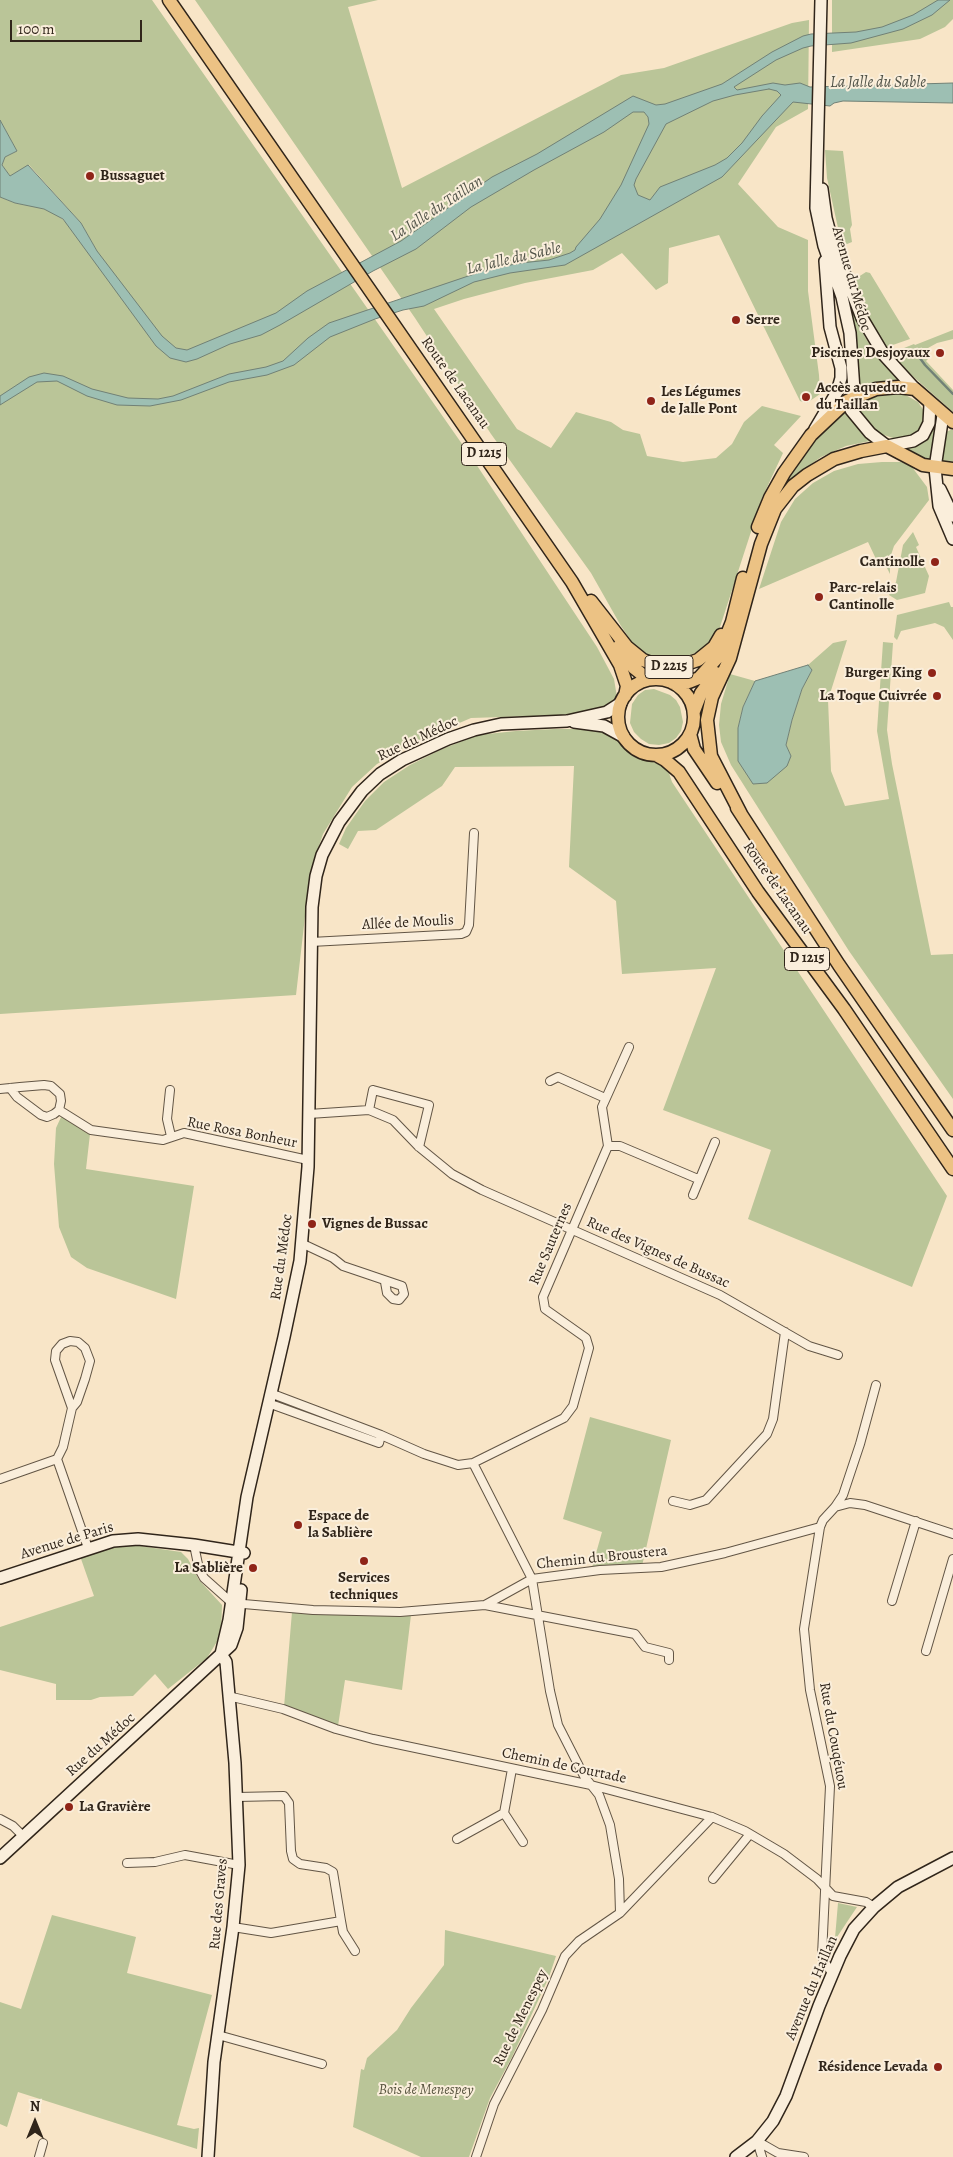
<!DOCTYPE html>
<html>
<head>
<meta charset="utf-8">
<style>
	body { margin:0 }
	#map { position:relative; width:953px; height:2157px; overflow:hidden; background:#f8e5c7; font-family:Alegreya,serif }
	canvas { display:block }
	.north { position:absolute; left:10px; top:2097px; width:50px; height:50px; -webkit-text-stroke:4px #faeedb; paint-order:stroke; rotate:0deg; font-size:14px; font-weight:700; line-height:20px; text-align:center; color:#30251a }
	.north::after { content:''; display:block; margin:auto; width:18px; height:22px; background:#30251a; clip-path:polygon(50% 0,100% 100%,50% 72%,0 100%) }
	.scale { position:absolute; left:10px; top:20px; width:132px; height:22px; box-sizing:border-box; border:2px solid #30251a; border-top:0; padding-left:6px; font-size:15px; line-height:18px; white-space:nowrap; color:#30251a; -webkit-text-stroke:4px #faeedb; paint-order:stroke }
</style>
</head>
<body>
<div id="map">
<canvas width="953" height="2157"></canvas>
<div class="north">N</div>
<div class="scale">100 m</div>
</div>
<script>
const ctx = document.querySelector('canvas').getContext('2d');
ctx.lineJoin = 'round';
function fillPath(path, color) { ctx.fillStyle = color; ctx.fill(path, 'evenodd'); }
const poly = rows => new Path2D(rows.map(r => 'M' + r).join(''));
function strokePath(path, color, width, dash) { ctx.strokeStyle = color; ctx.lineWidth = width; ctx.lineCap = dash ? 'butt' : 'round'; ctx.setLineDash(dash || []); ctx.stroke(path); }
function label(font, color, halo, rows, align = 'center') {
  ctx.font = font + ' Alegreya,serif'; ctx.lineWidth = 4; ctx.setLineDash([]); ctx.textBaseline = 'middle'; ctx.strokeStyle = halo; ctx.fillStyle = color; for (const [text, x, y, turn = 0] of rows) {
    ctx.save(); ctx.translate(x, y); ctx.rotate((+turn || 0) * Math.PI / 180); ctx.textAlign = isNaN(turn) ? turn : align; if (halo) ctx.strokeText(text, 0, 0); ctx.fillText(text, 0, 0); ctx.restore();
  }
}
fillPath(poly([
	[0,0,152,0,476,464,597,647,614,679,617,697,613,704,604,709,565,715,471,718,415,742,377,764,352,787,323,834,310,873,296,995,0,1014,0,197,15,203,39,207,55,213,67,223,88,252,97,251,81,223,29,165,10,176,2,165,5,157,17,151,0,120],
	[195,0,378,0,348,7,402,188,621,75,664,68,792,23,809,20,808,109,776,127,738,184,778,227,808,240,808,291,819,375,820,394,807,403,800,401,719,235,669,248,668,283,656,290,622,253,593,270,525,283,464,299,434,309,517,429,551,448,576,412,611,422,623,430,640,434,647,456,683,462,716,458,732,444,744,422,762,406,801,416,774,445,783,453,762,498,720,627,704,649,676,661,660,661,646,655,634,645,621,626,591,573,491,434,415,318],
	[832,0,953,0,953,19,945,27,920,39,832,52],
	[825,150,843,151,852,225,850,229,852,242,842,246,827,178],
	[837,268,865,337,876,354,898,378,898,380,876,382,857,389],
	[866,272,870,273,910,339,887,347,884,347,868,318,852,281],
	[953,330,953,339,937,343,928,348,930,357,926,361,953,390,953,412,908,372,894,357,894,354,899,350,914,344,915,345],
	[883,393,902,393,918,402,926,414,920,430,910,437,893,438,878,433,868,425,857,408,857,405,862,399],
	[842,410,870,441,846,446,821,457,796,475,776,497,801,457],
	[935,422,936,422,931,461,924,461,902,448,914,446,924,440,933,429],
	[953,429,953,463,941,462,946,432],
	[882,462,901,462,912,467,927,487,929,500,894,546,890,558,890,574,882,558,876,559,868,542,759,589,781,522,795,499,813,483,834,471,858,464],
	[913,532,919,545,916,547,929,576,925,593,897,600,889,595,896,582,903,545],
	[949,602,951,607,953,607,953,640,944,627,935,623,901,631,897,640,894,637,897,615],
	[847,640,828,700,831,771,845,806,889,799,877,731,883,642,893,643,887,730,892,764,931,955,953,954,953,1099,849,951,731,765,721,742,719,725,721,704,730,674,755,681,743,707,738,728,738,761,791,756,786,745,792,720,802,689,812,670,808,665,833,643],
	[654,689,670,695,676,700,680,707,683,722,681,731,676,738,669,743,659,745,649,744,641,739,634,732,630,723,632,704,638,695,645,690],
	[554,729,589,729,608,732,616,737,624,748,634,757,660,764,669,773,672,782,947,1196,912,1287,748,1219,771,1150,663,1110,716,968,622,974,616,901,569,867,574,766,455,767,442,786,376,830,358,831,348,849,339,844,346,828,365,801,384,782,410,765,442,749,478,735,516,731],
	[62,1115,90,1134,86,1169,194,1186,176,1299,87,1268,71,1257,59,1227,54,1164,56,1128],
	[590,1417,671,1440,642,1566,591,1571,602,1532,563,1519],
	[116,1546,140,1546,181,1552,188,1559,199,1580,222,1605,221,1635,207,1658,168,1689,155,1674,133,1696,100,1697,91,1700,56,1700,56,1684,0,1670,0,1627,94,1596,80,1556],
	[292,1612,411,1615,402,1690,345,1680,338,1726,284,1707],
	[838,1903,857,1907,829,1949,825,1951,826,1937,835,1938],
	[52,1915,136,1937,127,1973,212,1995,177,2125,194,2129,199,2128,197,2149,18,2092,7,2127,0,2124,0,2002,21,2009],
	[445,1930,556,1956,549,1977,512,2057,490,2098,469,2157,421,2157,353,2127,361,2069,364,2070,367,2058,397,2030,411,2008,444,1965]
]), '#bac598');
const water = poly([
	[938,0,950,0,932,15,903,29,851,43,811,46,803,48,776,60,734,87,737,90,773,83,785,85,800,83,810,87,953,83,953,103,843,101,834,103,830,106,793,102,722,177,565,265,510,273,474,282,424,306,403,310,375,319,330,337,294,365,267,375,229,382,181,400,150,406,117,405,87,396,57,381,37,382,0,405,0,396,29,377,44,373,63,376,92,389,128,398,158,399,173,396,229,374,266,367,283,361,308,338,329,323,489,269,521,263,549,260,570,253,575,250,576,247,600,219,621,185,649,124,648,117,644,112,633,112,604,132,534,170,471,207,416,249,373,271,280,325,261,335,230,344,197,359,186,362,170,358,156,346,63,219,44,209,15,203,0,197,0,120,17,151,5,157,2,165,10,176,28,165,81,223,97,251,162,336,176,348,187,350,276,313,307,291,401,241,492,177,537,154,633,96,656,105,665,104,722,84,772,52,803,36,811,34,856,32,882,27,913,15,938,0],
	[769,89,777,91,781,95,762,116,742,143,727,158,715,165,660,187,650,200,638,195,634,185,636,179,666,124,713,101,735,95,769,89],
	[808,665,812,670,802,689,792,720,786,745,791,756,787,766,767,783,753,784,738,761,738,728,743,707,755,681,808,665]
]);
fillPath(water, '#9dbfb3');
strokePath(water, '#718176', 1);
strokePath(poly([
	[914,350,925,365,953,394]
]), '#718176', 2.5);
const street = poly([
	[311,942,461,934,466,932,469,925,474,833],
	[550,1081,558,1077,605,1098],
	[0,1089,20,1087,44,1085,51,1086,60,1094,61,1101,59,1110,54,1114,47,1117,41,1115,17,1097,10,1088],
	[170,1090,167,1119,171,1136],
	[59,1110,91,1130,163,1140,184,1133,308,1160],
	[369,1110,373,1090,429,1105,419,1147],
	[309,1114,369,1110,393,1120,419,1147,452,1174,482,1190,720,1295,809,1346,838,1355],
	[608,1146,620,1146,698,1179],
	[693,1195,715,1142],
	[301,1243,333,1258,343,1266,402,1286,404,1294,399,1300,393,1299,387,1293,385,1282],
	[270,1393,381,1435,424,1454,458,1465,473,1463,564,1418,573,1406,589,1348,586,1338,545,1309,543,1297,608,1146,602,1107,629,1047],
	[268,1403,379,1443,381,1435],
	[57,1459,63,1447,72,1408,77,1402,85,1379,90,1361,85,1348,78,1342,70,1341,62,1344,56,1351,55,1360,72,1408],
	[473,1463,532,1579,550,1691,558,1725,584,1776,599,1795,610,1825,619,1879,620,1913],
	[0,1479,57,1459,88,1548],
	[673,1501,690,1505,706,1500,767,1434,773,1419,785,1332],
	[835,1507,850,1503,865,1505,953,1534],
	[194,1545,199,1569,204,1578,232,1603,313,1610,400,1612,485,1605,532,1579,600,1570,661,1567,725,1553,820,1527],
	[892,1601,916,1521],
	[485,1605,635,1634,645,1647,669,1653,669,1660],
	[926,1651,953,1559],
	[228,1696,283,1709,336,1729,373,1739,591,1785,712,1817,745,1831,784,1854,817,1879,833,1896,866,1902,874,1907],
	[504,1813,523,1842],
	[0,1819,13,1826,23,1836],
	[457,1839,504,1813,512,1769],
	[127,1863,155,1862,185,1855,239,1865],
	[713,1879,750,1834],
	[341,1921,343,1932,355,1951],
	[233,1927,271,1933,341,1921,333,1872,326,1868,300,1864,293,1859,291,1851,289,1803,284,1796,237,1797],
	[832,1973,824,1961,822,1955,830,1786,810,1690,804,1629,820,1527,823,1520,835,1507,843,1495,860,1444,876,1385],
	[218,2035,322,2064],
	[757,2141,778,2153,804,2157],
	[757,2141,762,2157],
	[39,2157,43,2143],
	[476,2157,494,2104,542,2010,565,1956,579,1941,620,1913,712,1817]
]);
const secondary = poly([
	[821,0,816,208,824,246,842,297,850,333,854,390,851,410,870,433,887,446,913,441,923,435,929,423,930,404],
	[822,189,826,218,833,244,862,318,884,355,915,389],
	[943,415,935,468,939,506,953,539],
	[815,429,837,392,841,378,841,368,830,327,825,261],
	[940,489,953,516],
	[574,722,604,726,624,737],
	[0,1578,113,1541,138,1539,194,1545,244,1553],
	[221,1654,229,1620,247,1497,284,1337,300,1261,308,1167,312,907,316,876,322,855,339,822,362,791,380,774,402,760,448,739,474,730,501,724,567,721,607,712,621,703],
	[0,1858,231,1645,237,1628,241,1590],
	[208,2157,214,2062,233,1927,239,1865,235,1763,226,1662,221,1654],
	[736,2157,757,2141,773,2121,786,2096,819,2006,840,1956,854,1929,874,1907,898,1887,953,1858]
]);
const primary = poly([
	[169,0,572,582,620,665,627,686,625,696],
	[758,527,770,498,784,473,811,435,847,401,876,389,898,387,915,389,953,422],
	[591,601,627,647,643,660,654,664,677,667,698,660,714,647,721,635],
	[619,646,634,668,644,676,655,679],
	'618 717a38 38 0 1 1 76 0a38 38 0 1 1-76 0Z',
	[673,683,689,682,699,678,718,657,732,622,743,578],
	[694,711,701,693,716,673],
	[690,734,694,749,717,783],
	[656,755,665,760,679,772,758,892,844,1009,953,1169],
	[737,808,839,965,953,1130],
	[741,814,711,756,707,720,712,697,730,658,761,544,775,509,793,486,807,475,834,459,861,451,887,446,923,465,953,469]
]);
strokePath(street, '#625545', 10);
strokePath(secondary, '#30251a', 14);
strokePath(primary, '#30251a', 15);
strokePath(street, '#faeedb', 8);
strokePath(secondary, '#faeedb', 11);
strokePath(primary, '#ecc284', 12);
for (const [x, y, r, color] of [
	[90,176,5,"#8f2418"],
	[736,320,5,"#8f2418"],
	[940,353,5,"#8f2418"],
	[806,397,5,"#8f2418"],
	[651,401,5,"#8f2418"],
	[935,562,5,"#8f2418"],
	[819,597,5,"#8f2418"],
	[932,673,5,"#8f2418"],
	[937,696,5,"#8f2418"],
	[312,1224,5,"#8f2418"],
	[298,1525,5,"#8f2418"],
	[364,1561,5,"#8f2418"],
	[253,1568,5,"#8f2418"],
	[69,1807,5,"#8f2418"],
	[938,2067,5,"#8f2418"]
]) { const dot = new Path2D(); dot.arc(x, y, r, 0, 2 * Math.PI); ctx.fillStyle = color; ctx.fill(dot); strokePath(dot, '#faeedb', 2); }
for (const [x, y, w] of [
	[484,454,45],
	[669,667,48],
	[807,959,45]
]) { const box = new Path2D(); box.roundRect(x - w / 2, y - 11.5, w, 23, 4); ctx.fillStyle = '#faeedb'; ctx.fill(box); strokePath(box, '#30251a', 1); }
label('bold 14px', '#30251a', null, [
	["D 1215",484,454],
	["D 2215",669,667],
	["D 1215",807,959]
]);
label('bold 15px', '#30251a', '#faeedb', [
	["Bussaguet",100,176],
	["Serre",746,320],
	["Piscines Desjoyaux",930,353,"right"],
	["Accès aqueduc",816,388],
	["du Taillan",816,405],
	["Les Légumes",661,392],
	["de Jalle Pont",661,409],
	["Cantinolle",925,562,"right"],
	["Parc-relais",829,588],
	["Cantinolle",829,605],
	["Burger King",922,673,"right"],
	["La Toque Cuivrée",927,696,"right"],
	["Vignes de Bussac",322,1224],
	["Espace de",308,1516],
	["la Sablière",308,1533],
	["La Sablière",243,1568,"right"],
	["Services",364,1578,"center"],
	["techniques",364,1595,"center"],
	["La Gravière",79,1807],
	["Résidence Levada",928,2067,"right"]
], 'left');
label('15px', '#30251a', '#faeedb', [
	["Avenue du Médoc",851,279,74],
	["Route de Lacanau",455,383,55],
	["Rue du Médoc",418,739,-25],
	["Route de Lacanau",777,888,55],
	["Allée de Moulis",408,923,-3],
	["Rue Rosa Bonheur",242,1133,11],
	["Rue Sauternes",551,1244,-67],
	["Rue des Vignes de Bussac",658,1253,24],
	["Rue du Médoc",282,1257,-82],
	["Avenue de Paris",67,1541,-17],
	["Chemin du Broustera",602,1558,-6],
	["Rue du Couqéuou",833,1736,80],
	["Rue du Médoc",101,1745,-42],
	["Chemin de Courtade",564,1766,12],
	["Rue des Graves",219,1904,-85],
	["Avenue du Haillan",812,1988,-67],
	["Rue de Menespey",521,2018,-64]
]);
label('italic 15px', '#595540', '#faeedb', [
	["Bois de Menespey",426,2090]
]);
label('italic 16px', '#515348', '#faeedb', [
	["La Jalle du Sable",878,83],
	["La Jalle du Taillan",437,209,-33],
	["La Jalle du Sable",514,259,-13]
]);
</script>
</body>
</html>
